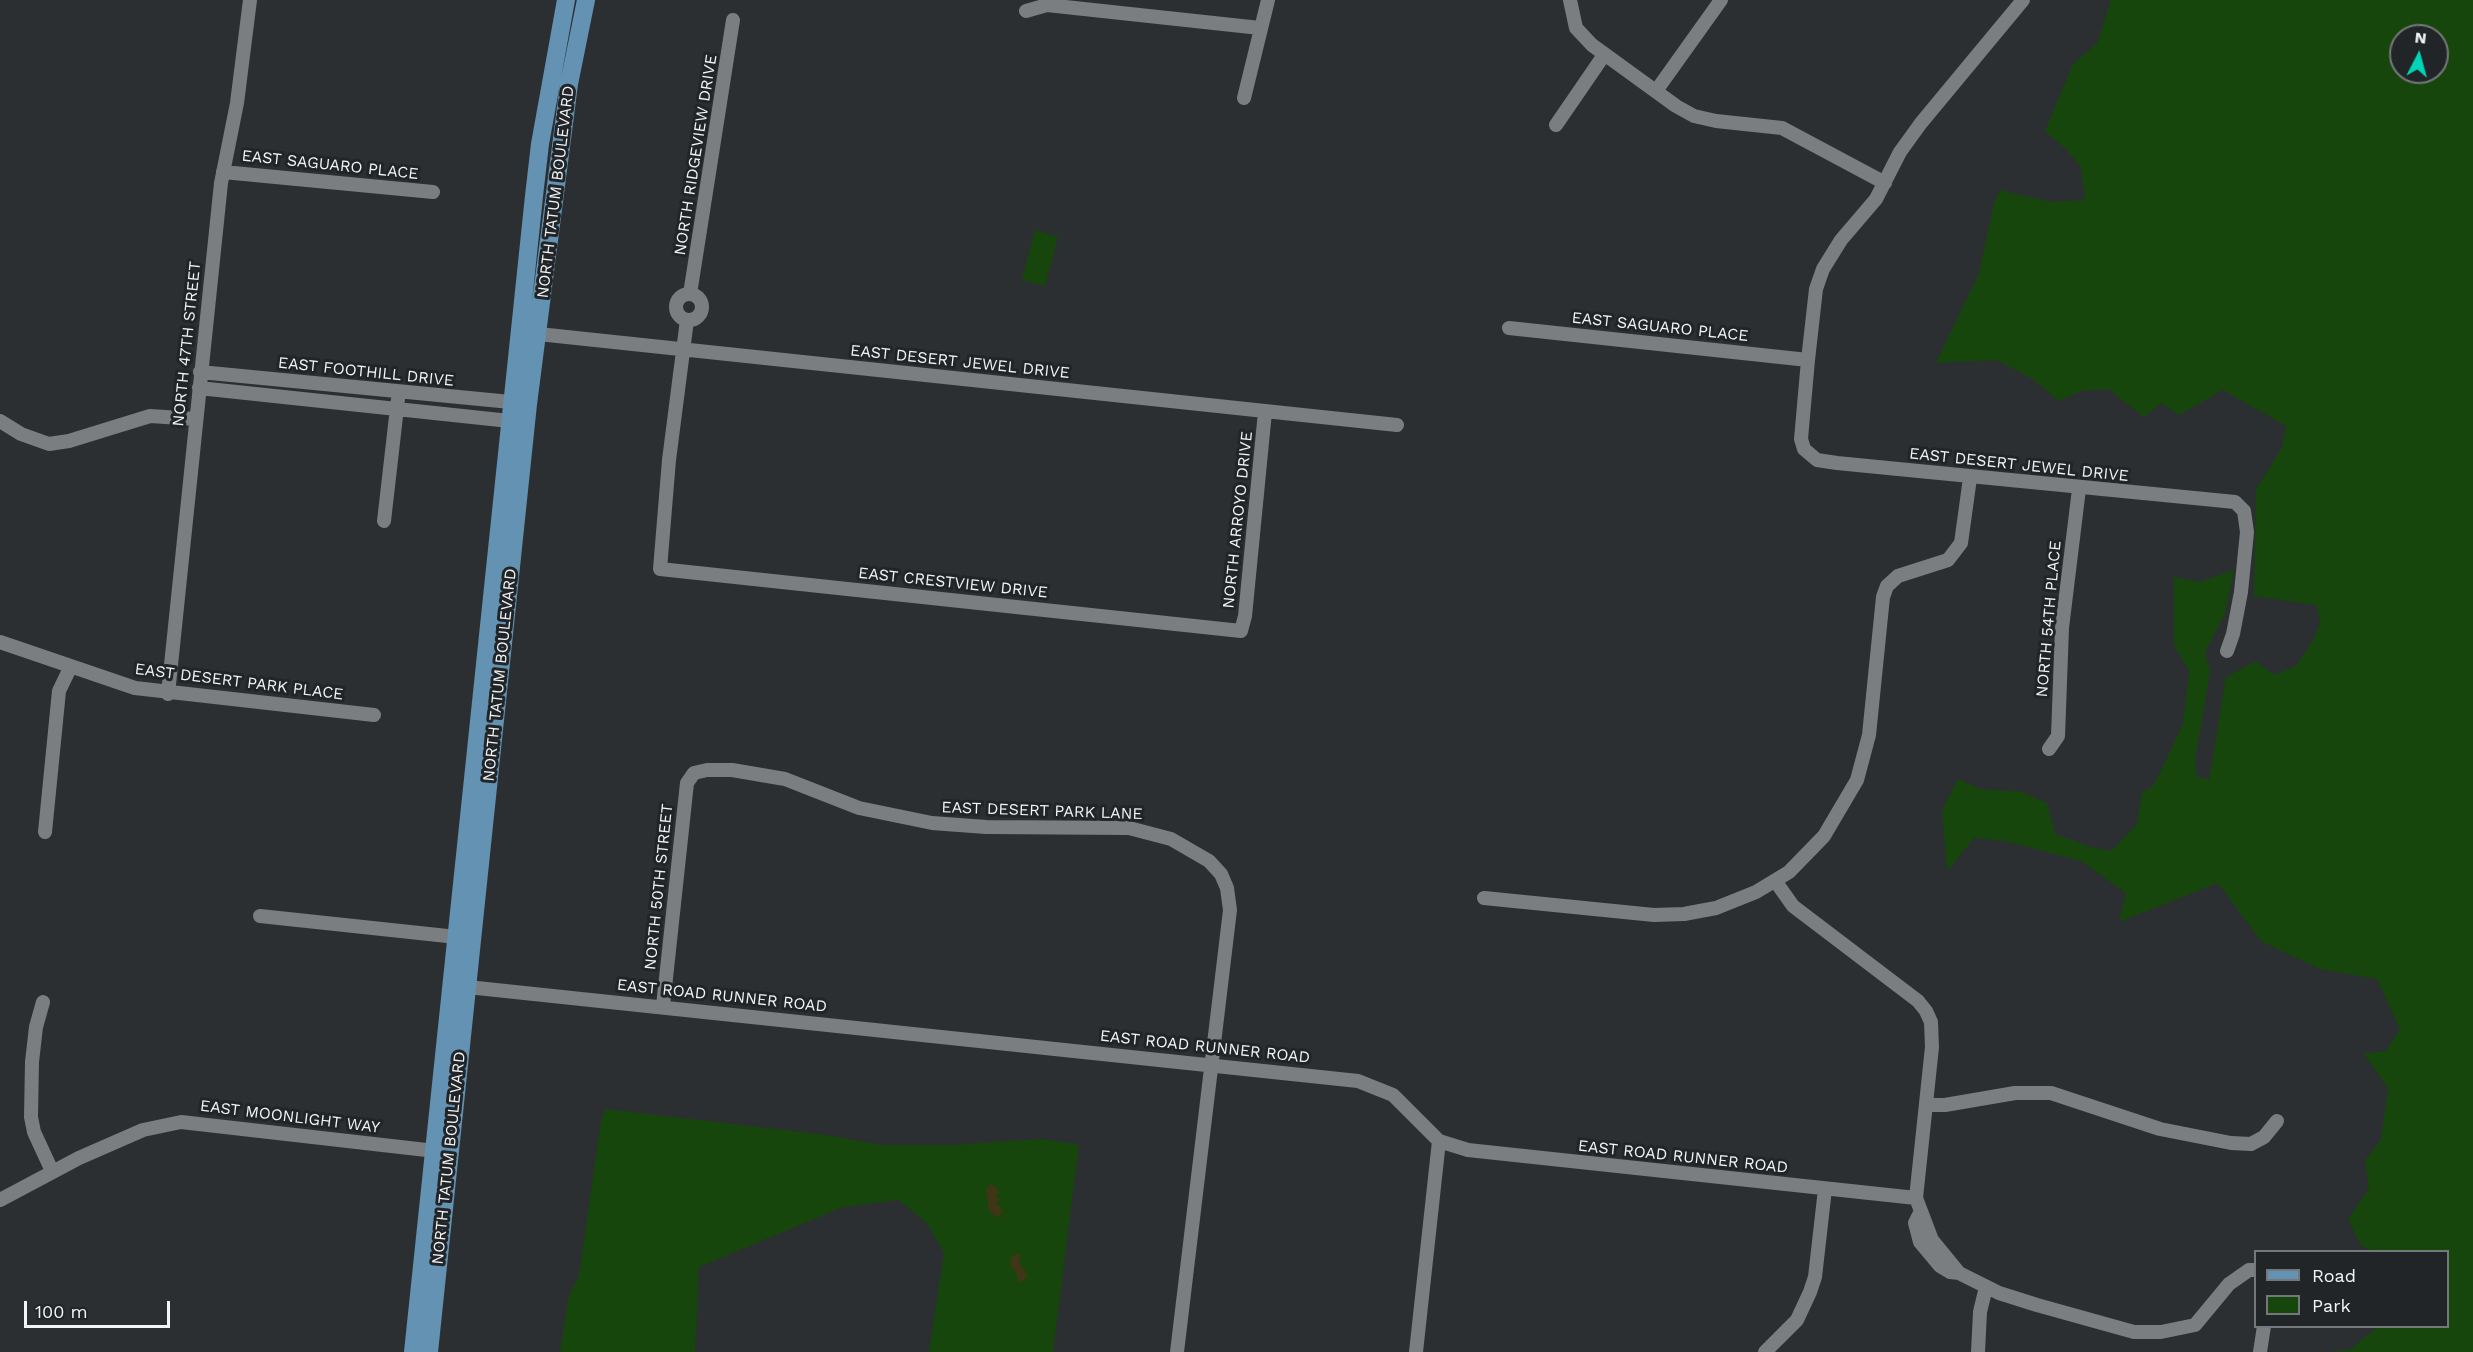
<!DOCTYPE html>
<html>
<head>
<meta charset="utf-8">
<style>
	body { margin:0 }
	#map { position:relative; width:2473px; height:1352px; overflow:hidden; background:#2c2f32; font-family:"Work Sans",sans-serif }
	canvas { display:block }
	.legend { position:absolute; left:2254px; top:1250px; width:195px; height:78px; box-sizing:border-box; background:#222528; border:2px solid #75787b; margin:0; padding:8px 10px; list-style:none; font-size:18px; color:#f2f5f7 }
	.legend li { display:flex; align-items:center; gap:12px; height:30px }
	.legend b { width:30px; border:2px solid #75787b }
	.north { position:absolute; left:2389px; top:24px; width:60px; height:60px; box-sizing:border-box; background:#222528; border:2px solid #75787b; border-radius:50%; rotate:6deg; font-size:16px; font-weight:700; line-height:24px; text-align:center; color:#f2f5f7 }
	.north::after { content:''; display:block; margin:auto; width:21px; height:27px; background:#00d5b7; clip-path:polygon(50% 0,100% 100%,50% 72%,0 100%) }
	.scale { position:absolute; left:24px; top:1301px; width:146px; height:27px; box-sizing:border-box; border:3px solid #f2f5f7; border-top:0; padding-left:8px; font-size:18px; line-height:21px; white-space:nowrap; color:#f2f5f7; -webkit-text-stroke:4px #222528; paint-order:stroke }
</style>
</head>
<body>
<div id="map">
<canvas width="2473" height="1352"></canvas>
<ul class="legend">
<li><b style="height:8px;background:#6392b3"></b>Road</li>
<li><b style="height:16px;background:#16460c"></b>Park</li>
</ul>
<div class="north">N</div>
<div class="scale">100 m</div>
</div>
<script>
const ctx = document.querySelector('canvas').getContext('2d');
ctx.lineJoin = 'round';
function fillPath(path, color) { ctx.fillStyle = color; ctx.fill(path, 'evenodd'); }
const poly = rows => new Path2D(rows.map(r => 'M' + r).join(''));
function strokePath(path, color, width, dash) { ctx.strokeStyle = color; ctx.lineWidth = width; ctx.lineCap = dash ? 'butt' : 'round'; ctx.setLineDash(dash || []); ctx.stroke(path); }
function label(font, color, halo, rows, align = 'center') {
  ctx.font = font + ' "Work Sans",sans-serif'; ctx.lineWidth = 6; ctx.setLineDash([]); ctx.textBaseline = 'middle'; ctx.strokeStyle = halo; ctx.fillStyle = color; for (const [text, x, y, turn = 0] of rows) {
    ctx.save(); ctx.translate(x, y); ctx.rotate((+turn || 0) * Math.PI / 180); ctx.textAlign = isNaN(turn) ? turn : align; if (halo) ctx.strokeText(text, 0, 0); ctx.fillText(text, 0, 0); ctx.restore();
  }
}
fillPath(poly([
	[2111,0,2473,0,2473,1352,2330,1352,2349,1350,2378,1327,2448,1326,2448,1252,2374,1251,2361,1246,2348,1219,2369,1189,2365,1160,2381,1140,2388,1088,2364,1054,2386,1051,2400,1029,2377,979,2320,969,2261,941,2218,883,2119,922,2126,893,2081,861,2005,841,1974,838,1947,871,1942,810,1958,779,1980,789,2022,792,2047,803,2055,834,2090,847,2111,851,2137,824,2142,793,2154,785,2183,724,2189,671,2174,645,2174,577,2200,582,2234,570,2225,613,2205,652,2210,672,2195,760,2196,776,2209,780,2226,677,2256,661,2273,675,2295,667,2313,641,2320,623,2317,605,2254,596,2256,489,2282,448,2286,426,2223,390,2179,415,2161,403,2144,417,2108,389,2081,391,2059,401,2033,379,1996,360,1936,363,1979,273,1994,203,2000,190,2051,202,2085,200,2081,167,2066,149,2045,131,2073,64,2097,43],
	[2401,36,2437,36,2437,72,2401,72],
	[1035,230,1058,237,1045,286,1022,280],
	[606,1109,826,1135,882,1145,954,1145,1039,1139,1079,1144,1053,1352,929,1352,944,1253,927,1223,899,1200,843,1207,699,1267,695,1352,560,1352,569,1295,579,1276,601,1120]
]), '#16460c');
fillPath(poly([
	[990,1184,996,1187,999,1193,995,1197,1000,1199,997,1203,1003,1211,998,1218,989,1211,986,1189],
	[1016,1254,1021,1254,1019,1262,1028,1276,1019,1284,1016,1272,1011,1267,1011,1257]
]), '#3e3616');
strokePath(poly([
	[1570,0,1576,28,1592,45,1676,106,1694,116,1716,121,1782,128,1885,183],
	[2023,0,1921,123,1900,152,1876,199,1841,240,1823,269,1816,289,1808,360,1801,439,1804,449,1817,460,1837,463,2235,502,2244,511,2247,532,2241,592,2233,634,2227,651],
	[1026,11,1047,5,1260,28],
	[1656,91,1721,0],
	[1244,98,1268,0],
	[1556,125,1604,55],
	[223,172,433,192],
	[690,294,733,20],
	'676 307a13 13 0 1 1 26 0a13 13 0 1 1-26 0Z',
	[687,320,669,460,660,569,1241,631,1245,616,1265,412],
	[1509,328,1808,360],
	[529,333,1397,425],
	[200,372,521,403],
	[199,388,519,422],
	[0,421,21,434,49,444,69,441,150,416,196,419],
	[384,521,398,399],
	[0,642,135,688,374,715],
	[168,694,221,183,237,103,250,0],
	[2049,749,2058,736,2062,628,2079,489],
	[45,832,59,691,71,666],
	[1776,882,1793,906,1918,1001,1926,1011,1931,1022,1932,1047,1916,1198,1932,1240,1959,1273],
	[1484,898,1654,915,1684,914,1716,908,1756,892,1789,872,1824,836,1857,780,1869,735,1883,597,1887,586,1898,576,1948,560,1961,543,1970,478],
	[260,916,466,938],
	[458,986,1358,1081,1393,1095,1439,1141,1468,1150,1916,1198],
	[43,1002,36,1027,32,1062,31,1117,34,1132,52,1171],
	[663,1006,687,783,694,773,707,770,732,770,785,779,859,808,932,823,986,827,1129,828,1171,839,1209,861,1221,874,1227,888,1230,910,1177,1352],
	[1927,1105,1945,1105,2015,1093,2051,1093,2160,1129,2231,1143,2251,1144,2264,1137,2277,1121],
	[0,1200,79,1158,143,1130,181,1122,444,1152],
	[1920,1213,1915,1223,1920,1242,1940,1266,1950,1272,1959,1273,1999,1293,2037,1305,2134,1332,2161,1332,2195,1325,2229,1284,2249,1270,2256,1270],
	[1416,1352,1439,1141],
	[1765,1352,1797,1320,1810,1292,1815,1277,1825,1189],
	[1978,1352,1980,1312,1986,1287],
	[2260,1352,2264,1326]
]), '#7a7e81', 14);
strokePath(poly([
	[413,1352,534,196,540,144,566,0],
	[429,1352,528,404,569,84,586,0]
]), '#6392b3', 18);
label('16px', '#f2f5f7', '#222528', [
	["NORTH RIDGEVIEW DRIVE",696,155,-81],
	["EAST SAGUARO PLACE",330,165,6],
	["NORTH TATUM BOULEVARD",556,192,-83],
	["EAST SAGUARO PLACE",1660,327,6],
	["NORTH 47TH STREET",187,344,-84],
	["EAST DESERT JEWEL DRIVE",960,362,6],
	["EAST FOOTHILL DRIVE",366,372,6],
	["EAST DESERT JEWEL DRIVE",2019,465,6],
	["NORTH ARROYO DRIVE",1238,520,-84],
	["EAST CRESTVIEW DRIVE",953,583,6],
	["NORTH 54TH PLACE",2049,619,-85],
	["NORTH TATUM BOULEVARD",500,675,-84],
	["EAST DESERT PARK PLACE",239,682,7],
	["EAST DESERT PARK LANE",1042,811,2],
	["NORTH 50TH STREET",659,887,-84],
	["EAST ROAD RUNNER ROAD",722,996,6],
	["EAST ROAD RUNNER ROAD",1205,1047,6],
	["EAST MOONLIGHT WAY",290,1117,7],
	["EAST ROAD RUNNER ROAD",1683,1157,6],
	["NORTH TATUM BOULEVARD",449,1158,-84]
]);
</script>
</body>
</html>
